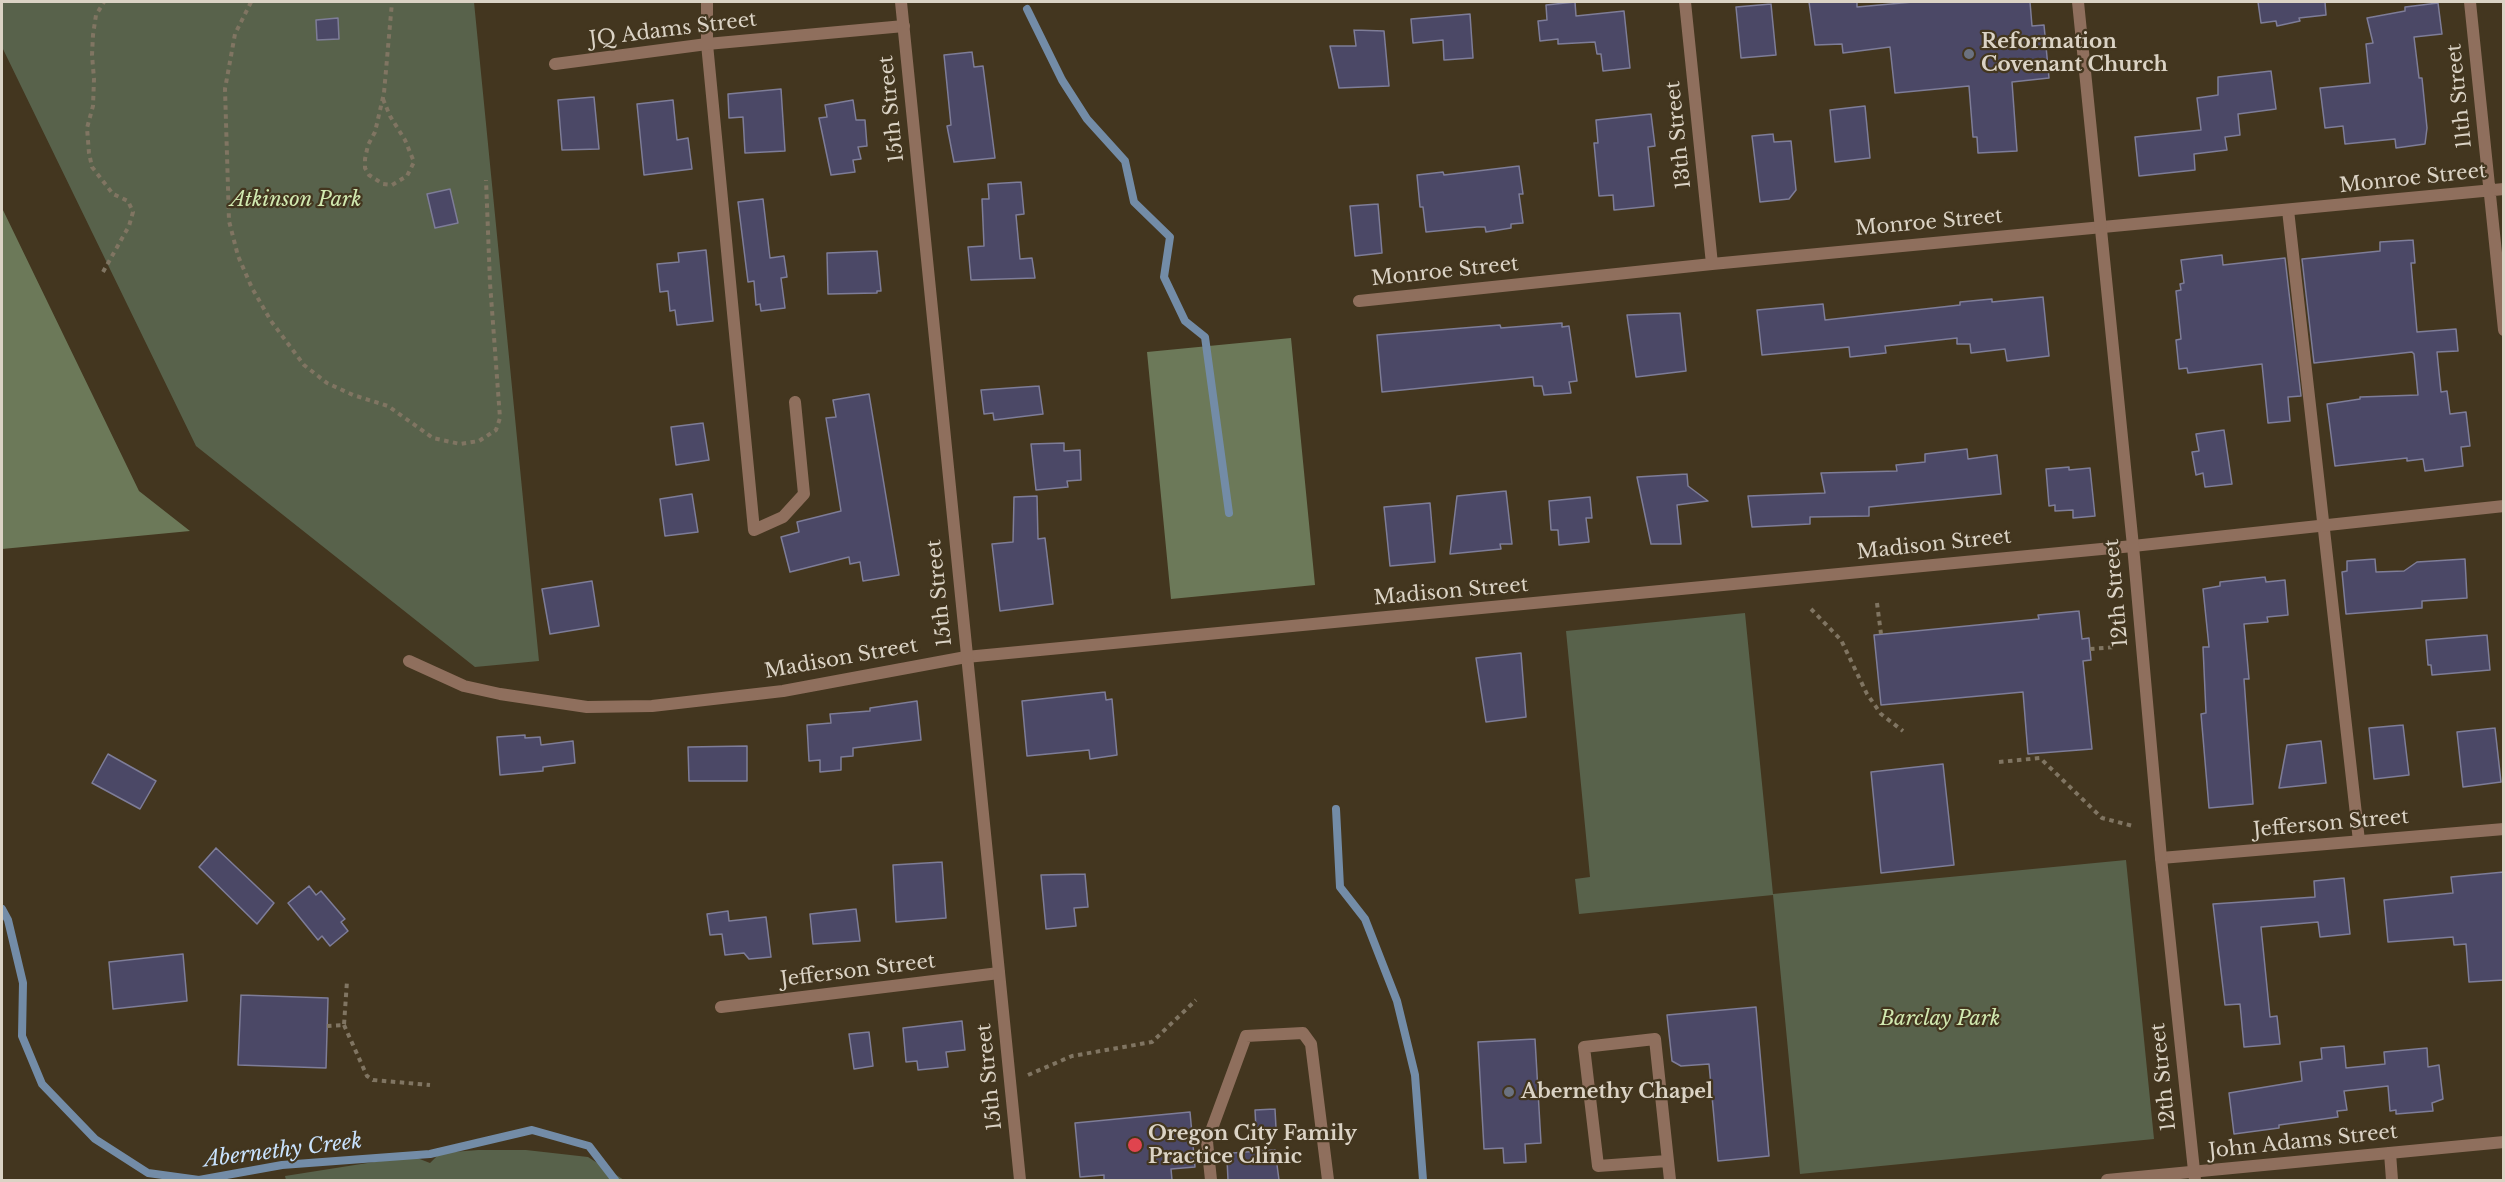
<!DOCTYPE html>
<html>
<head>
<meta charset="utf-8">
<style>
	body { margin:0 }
	#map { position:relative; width:2505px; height:1182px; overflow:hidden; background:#43361f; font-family:"Libre Baskerville",serif }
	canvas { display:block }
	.frame { position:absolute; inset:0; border:3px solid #dbd3c5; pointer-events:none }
</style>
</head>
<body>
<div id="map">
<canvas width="2505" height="1182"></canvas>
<div class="frame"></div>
</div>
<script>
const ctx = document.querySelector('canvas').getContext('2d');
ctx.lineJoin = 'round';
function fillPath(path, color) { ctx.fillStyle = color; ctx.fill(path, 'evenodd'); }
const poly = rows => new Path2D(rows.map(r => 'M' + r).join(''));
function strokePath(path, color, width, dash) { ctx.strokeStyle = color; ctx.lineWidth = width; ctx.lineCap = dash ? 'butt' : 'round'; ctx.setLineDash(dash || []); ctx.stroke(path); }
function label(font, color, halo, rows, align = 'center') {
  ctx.font = font + ' "Libre Baskerville",serif'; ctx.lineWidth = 4.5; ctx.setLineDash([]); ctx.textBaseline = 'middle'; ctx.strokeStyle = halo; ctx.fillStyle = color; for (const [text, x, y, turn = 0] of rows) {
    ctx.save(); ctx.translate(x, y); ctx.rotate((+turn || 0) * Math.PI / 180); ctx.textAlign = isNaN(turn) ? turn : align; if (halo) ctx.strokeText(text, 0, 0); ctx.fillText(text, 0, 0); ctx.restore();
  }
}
fillPath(poly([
	[2,2,474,2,539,661,475,667,196,446,2,47],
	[1745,613,1773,894,2126,860,2154,1139,1800,1174,1773,895,1579,914,1575,879,1590,877,1566,631],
	[478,1150,526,1150,588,1157,624,1180,286,1180,285,1176,412,1156,430,1163,440,1153]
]), '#58624b');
fillPath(poly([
	[2,208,139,491,190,531,2,549],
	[1291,338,1315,585,1171,599,1147,352]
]), '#6c7959');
strokePath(poly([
	[1027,9,1062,80,1087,119,1125,161,1134,202,1170,237,1164,277,1185,321,1205,337,1229,513],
	[1336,809,1340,887,1365,919,1397,1001,1415,1075,1423,1180],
	[2,909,8,920,23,983,22,1036,42,1084,95,1139,148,1173,199,1180,282,1165,430,1154,532,1130,589,1146,615,1180]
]), '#738ca7', 8);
const building = poly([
	[1575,2,1576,16,1624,11,1630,68,1603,71,1601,54,1597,54,1595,42,1558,44,1558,39,1540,41,1538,21,1547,20,1546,5,1575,2],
	[1809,2,1857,2,1857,7,1913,2,2030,2,2032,26,2044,25,2049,78,2012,82,2017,151,1978,153,1977,137,1973,137,1969,86,1895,93,1890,47,1843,53,1842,44,1815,45,1809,2],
	[2258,2,2325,2,2326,15,2299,18,2300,21,2277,26,2276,21,2261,23,2258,2],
	[2438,3,2442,34,2414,37,2419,78,2422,78,2427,128,2425,144,2396,148,2395,139,2345,144,2343,126,2325,128,2320,88,2370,83,2366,44,2373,43,2367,18,2405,11,2405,7,2438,3],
	[1771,4,1776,55,1741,58,1736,7,1771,4],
	[1470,14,1473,58,1444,60,1443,40,1413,43,1411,19,1470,14],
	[338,18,339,39,317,40,316,20,338,18],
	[1354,30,1384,31,1389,86,1339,88,1330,46,1356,46,1354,30],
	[972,52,974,67,983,66,995,158,954,162,947,126,951,125,944,55,972,52],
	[2271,71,2276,109,2238,114,2240,135,2225,137,2227,150,2194,154,2195,170,2139,176,2135,137,2201,130,2197,98,2218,95,2218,77,2271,71],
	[781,89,785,151,745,153,743,117,729,118,728,94,781,89],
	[594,97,599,149,562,150,558,100,594,97],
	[673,100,677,140,688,138,692,169,644,175,637,104,673,100],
	[853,100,856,120,865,120,867,146,858,147,861,159,853,160,855,172,831,175,819,118,827,117,825,105,853,100],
	[1865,106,1870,158,1835,162,1830,110,1865,106],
	[1651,114,1655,146,1648,147,1654,206,1614,210,1613,195,1599,196,1594,143,1598,143,1596,120,1651,114],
	[1773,134,1774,142,1791,141,1796,190,1789,199,1760,202,1752,136,1773,134],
	[1519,166,1523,194,1519,194,1523,223,1511,224,1511,228,1486,232,1485,227,1477,227,1426,232,1423,207,1420,207,1417,175,1443,172,1444,175,1519,166],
	[1021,182,1024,214,1016,215,1020,259,1032,258,1035,278,971,280,968,247,984,246,982,199,989,199,988,184,1021,182],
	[450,189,458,223,435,228,427,194,450,189],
	[763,199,770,258,784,256,787,277,781,278,785,308,761,311,760,304,756,305,754,281,748,282,738,202,763,199],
	[1378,204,1382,253,1355,256,1350,206,1378,204],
	[2413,240,2415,263,2411,263,2417,332,2456,329,2458,351,2437,352,2441,392,2447,391,2450,414,2466,412,2470,446,2461,447,2463,466,2425,471,2423,459,2407,461,2407,458,2335,466,2327,404,2360,399,2360,397,2418,395,2414,354,2412,352,2314,363,2302,259,2380,251,2380,242,2413,240],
	[706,250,713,321,677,325,675,310,670,311,668,291,660,292,657,264,679,262,678,253,706,250],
	[877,251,881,291,877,291,877,293,828,294,827,253,877,251],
	[2222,255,2223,265,2285,258,2301,396,2288,397,2290,421,2268,423,2262,364,2188,373,2187,368,2179,369,2176,340,2181,339,2176,291,2181,290,2180,284,2184,283,2181,260,2222,255],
	[2043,297,2049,356,2007,361,2005,349,1971,353,1970,344,1957,344,1957,338,1885,346,1886,353,1850,357,1849,347,1762,355,1757,310,1823,304,1825,320,1960,305,1960,302,1981,300,1992,299,1992,302,2043,297],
	[1680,313,1686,371,1636,377,1627,315,1680,313],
	[1562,323,1562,327,1569,326,1577,381,1569,382,1571,393,1544,395,1542,386,1534,386,1533,377,1382,392,1377,335,1500,325,1501,328,1562,323],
	[1039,386,1043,414,994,420,993,413,984,414,981,390,1039,386],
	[869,394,899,575,863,581,860,562,850,564,849,557,790,572,781,537,799,532,797,522,841,511,826,418,836,417,833,400,869,394],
	[703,423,709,460,676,465,671,427,703,423],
	[2224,430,2232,484,2205,487,2203,473,2196,475,2192,452,2199,451,2196,434,2224,430],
	[1064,443,1064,451,1080,450,1081,480,1067,481,1068,487,1036,490,1031,444,1064,443],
	[1967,449,1968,459,1997,455,2001,494,1869,507,1869,516,1810,517,1810,524,1752,527,1748,496,1825,493,1821,473,1897,471,1896,465,1925,462,1925,454,1967,449],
	[2069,467,2069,470,2090,468,2095,516,2073,518,2073,510,2055,511,2055,505,2049,506,2046,469,2069,467],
	[1687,474,1688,486,1708,501,1677,505,1681,544,1651,544,1637,477,1687,474],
	[1506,491,1512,544,1500,544,1501,549,1450,554,1457,496,1506,491],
	[692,494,698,532,665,536,660,499,692,494],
	[1037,496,1038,539,1045,538,1053,604,1000,611,992,544,1013,542,1014,497,1037,496],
	[1590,497,1592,518,1586,518,1589,542,1559,545,1558,530,1551,530,1549,501,1590,497],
	[1430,503,1435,562,1390,566,1384,507,1430,503],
	[2375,559,2376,572,2404,571,2417,562,2465,559,2467,598,2422,601,2422,608,2346,614,2342,572,2347,571,2347,561,2375,559],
	[2265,577,2266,582,2285,580,2288,615,2267,617,2268,622,2244,624,2249,679,2244,679,2253,804,2209,808,2201,714,2206,713,2203,647,2209,647,2203,589,2220,586,2220,582,2265,577],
	[592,581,599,626,550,634,542,589,592,581],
	[2079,611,2082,639,2089,638,2091,660,2083,661,2092,749,2028,754,2023,692,1881,705,1874,635,2039,619,2038,615,2079,611],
	[2487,635,2490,670,2432,675,2431,665,2428,665,2426,640,2487,635],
	[1521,653,1526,717,1486,722,1476,658,1521,653],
	[1105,692,1106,700,1112,699,1117,755,1090,759,1089,750,1027,756,1022,701,1105,692],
	[917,701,921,740,853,748,853,756,841,757,841,770,820,772,820,760,809,761,807,725,831,723,830,714,870,711,870,708,917,701],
	[2403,725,2409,775,2374,779,2369,728,2403,725],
	[2495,728,2501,782,2463,787,2457,732,2495,728],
	[525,735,525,738,540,737,541,745,573,741,575,763,543,767,543,771,500,775,497,737,525,735],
	[2321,741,2326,783,2279,788,2287,745,2321,741],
	[747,746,747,781,689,781,688,747,747,746],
	[108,754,156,781,140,809,92,783,108,754],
	[1943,764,1954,865,1881,873,1871,772,1943,764],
	[216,848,274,903,257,924,199,867,216,848],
	[942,862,946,918,896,922,893,865,942,862],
	[2504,872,2504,980,2469,982,2466,944,2454,945,2453,937,2388,942,2384,900,2453,893,2451,877,2504,872],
	[1085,874,1088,907,1074,908,1076,926,1046,929,1041,875,1085,874],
	[2344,878,2350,934,2320,937,2318,922,2261,927,2270,1017,2277,1016,2280,1044,2244,1047,2240,1004,2225,1005,2213,904,2315,897,2314,881,2344,878],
	[309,886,316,895,321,891,345,919,341,922,348,931,330,946,322,936,318,940,288,903,309,886],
	[856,909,860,941,813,944,810,914,856,909],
	[728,911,729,921,766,917,771,957,749,959,744,953,725,955,722,934,710,935,707,914,728,911],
	[183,954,187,1001,113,1009,109,962,183,954],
	[241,995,328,998,326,1068,238,1065,241,995],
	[1756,1007,1769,1156,1718,1161,1709,1064,1681,1066,1672,1061,1667,1015,1756,1007],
	[962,1021,965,1050,946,1052,948,1067,918,1070,917,1061,906,1062,903,1028,962,1021],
	[869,1032,873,1066,854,1069,849,1034,869,1032],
	[1535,1039,1541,1143,1525,1144,1526,1162,1504,1163,1503,1148,1484,1149,1478,1042,1535,1039],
	[2344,1046,2346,1068,2385,1064,2384,1052,2427,1048,2428,1067,2439,1065,2443,1099,2432,1103,2433,1111,2396,1114,2396,1110,2390,1111,2388,1086,2344,1091,2347,1110,2337,1111,2338,1117,2279,1125,2279,1128,2234,1134,2229,1093,2302,1081,2300,1062,2322,1059,2321,1048,2344,1046],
	[1275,1109,1276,1128,1256,1129,1255,1110,1275,1109],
	[1190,1112,1195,1167,1171,1169,1172,1180,1104,1180,1104,1175,1080,1177,1075,1123,1190,1112],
	[1275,1150,1279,1180,1228,1180,1227,1159,1232,1159,1232,1153,1275,1150]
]);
fillPath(building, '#4b4866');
strokePath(building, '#7e7d98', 1.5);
strokePath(poly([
	[251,2,235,34,225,89,229,221,238,256,252,288,271,321,304,365,327,383,353,395,388,406,433,438,460,444,479,441,496,430,500,418,490,283,486,180],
	[383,99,390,116,405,140,414,162,407,176,392,185,383,184,369,175,365,168,365,159,368,145,375,132,384,93,392,2],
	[103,272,129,226,133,212,128,201,113,194,92,167,89,153,87,128,93,106,94,79,92,55,93,35,96,15,104,2],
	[1877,603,1881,634],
	[1811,609,1841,640,1867,694,1881,714,1903,731],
	[2090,649,2116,647],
	[1999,762,2040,758,2102,818,2133,826],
	[344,1025,367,1076,373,1080,430,1085],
	[327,1026,344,1025,347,981],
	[1028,1075,1072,1056,1152,1042,1196,1000]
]), '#807562', 4, [4.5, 4.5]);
strokePath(poly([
	[707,2,707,44,754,530,783,517,804,494,795,402],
	[2288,210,2359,841],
	[2390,1153,2392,1180],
	[1667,1161,1598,1166,1584,1047,1655,1039,1670,1180],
	[1211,1180,1207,1142,1246,1036,1303,1033,1311,1044,1328,1180]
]), '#8f6f5d', 12);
strokePath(poly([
	[1685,2,1712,264],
	[2470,2,2504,330],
	[555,64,707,44,904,26],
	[1359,301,1712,264,2504,189],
	[409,661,464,686,500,694,587,707,652,706,783,691,966,657,2133,546,2504,506],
	[2161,858,2504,829],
	[721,1007,999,973],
	[2107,1180,2504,1142]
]), '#8f6f5d', 12);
strokePath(poly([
	[901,2,1020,1180],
	[2078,2,2133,546,2161,858,2195,1180]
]), '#8f6f5d', 12);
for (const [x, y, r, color] of [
	[1969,54,6,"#6b7280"],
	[1509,1092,6,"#6b7280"],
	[1135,1145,8,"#e0444e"]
]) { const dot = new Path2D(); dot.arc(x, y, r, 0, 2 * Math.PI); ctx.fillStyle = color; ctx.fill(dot); strokePath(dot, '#43361f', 2); }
label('20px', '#dbd3c5', '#43361f', [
	["JQ Adams Street",673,30,-7],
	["11th Street",2460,96,-96],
	["15th Street",892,109,-96],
	["13th Street",1679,135,-96],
	["Monroe Street",2413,179,-6],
	["Monroe Street",1929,223,-5],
	["Monroe Street",1445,272,-6],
	["Madison Street",1934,545,-6],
	["Madison Street",1451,592,-5],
	["15th Street",940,593,-96],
	["12th Street",2117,593,-95],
	["Madison Street",841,659,-10],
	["Jefferson Street",2331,824,-5],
	["Jefferson Street",858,971,-7],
	["15th Street",990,1077,-96],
	["12th Street",2164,1077,-96],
	["John Adams Street",2303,1142,-6]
]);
label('bold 20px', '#dbd3c5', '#43361f', [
	["Reformation",1981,42],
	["Covenant Church",1981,65],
	["Abernethy Chapel",1521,1092],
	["Oregon City Family",1148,1134],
	["Practice Clinic",1148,1157]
], 'left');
label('italic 20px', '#d1e9b0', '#43361f', [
	["Atkinson Park",296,200],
	["Barclay Park",1940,1019]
]);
label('italic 21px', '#c8e2fe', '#43361f', [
	["Abernethy Creek",283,1151,-7]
]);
</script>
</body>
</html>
